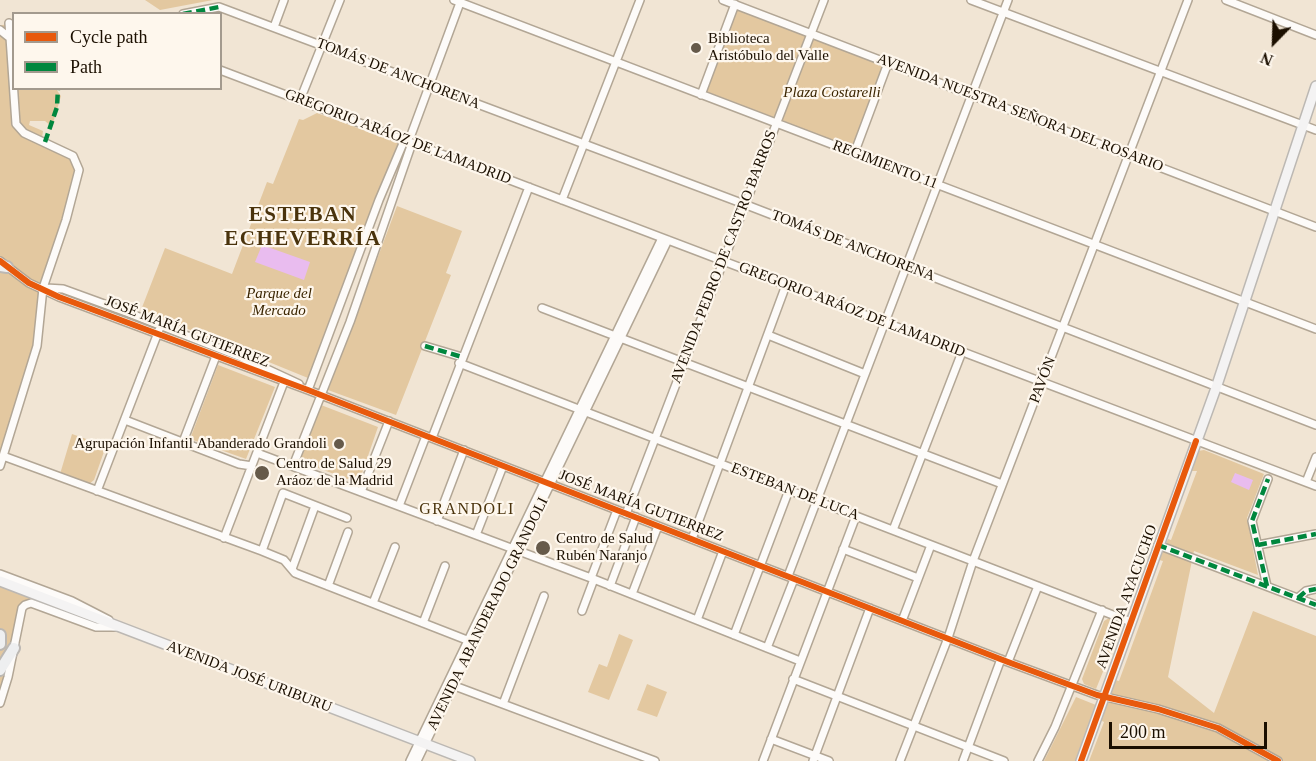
<!DOCTYPE html>
<html>
<head>
<meta charset="utf-8">
<style>
	body { margin:0 }
	#map { position:relative; width:1316px; height:761px; overflow:hidden; background:#f1e5d4; font-family:Georgia,serif }
	canvas { display:block }
	.legend { position:absolute; left:12px; top:12px; width:210px; height:78px; box-sizing:border-box; background:#fef7ed; border:2px solid #a39a8e; margin:0; padding:8px 10px; list-style:none; font-size:18px; color:#1b0f00 }
	.legend li { display:flex; align-items:center; gap:12px; height:30px }
	.legend b { width:30px; border:2px solid #a39a8e }
	.north { position:absolute; left:1244px; top:12px; width:60px; height:60px; -webkit-text-stroke:4px #fef7ed; paint-order:stroke; rotate:203deg; font-size:16px; font-weight:700; line-height:24px; text-align:center; color:#1b0f00 }
	.north::after { content:''; display:block; margin:auto; width:21px; height:27px; background:#1b0f00; clip-path:polygon(50% 0,100% 100%,50% 72%,0 100%) }
	.scale { position:absolute; left:1109px; top:722px; width:158px; height:27px; box-sizing:border-box; border:3px solid #1b0f00; border-top:0; padding-left:8px; font-size:18px; line-height:21px; white-space:nowrap; color:#1b0f00; -webkit-text-stroke:4px #fef7ed; paint-order:stroke }
</style>
</head>
<body>
<div id="map">
<canvas width="1316" height="761"></canvas>
<ul class="legend">
<li><b style="height:8px;background:#e8590c"></b>Cycle path</li>
<li><b style="height:8px;background:#00873e"></b>Path</li>
</ul>
<div class="north">N</div>
<div class="scale">200 m</div>
</div>
<script>
const ctx = document.querySelector('canvas').getContext('2d');
ctx.lineJoin = 'round';
function fillPath(path, color) { ctx.fillStyle = color; ctx.fill(path, 'evenodd'); }
const poly = rows => new Path2D(rows.map(r => 'M' + r).join(''));
function strokePath(path, color, width, dash) { ctx.strokeStyle = color; ctx.lineWidth = width; ctx.lineCap = dash ? 'butt' : 'round'; ctx.setLineDash(dash || []); ctx.stroke(path); }
function label(font, color, halo, rows, align = 'center') {
  ctx.font = font + ' Georgia,serif'; ctx.lineWidth = 4.5; ctx.setLineDash([]); ctx.textBaseline = 'middle'; ctx.strokeStyle = halo; ctx.fillStyle = color; for (const [text, x, y, turn = 0] of rows) {
    ctx.save(); ctx.translate(x, y); ctx.rotate((+turn || 0) * Math.PI / 180); ctx.textAlign = isNaN(turn) ? turn : align; if (halo) ctx.strokeText(text, 0, 0); ctx.fillText(text, 0, 0); ctx.restore();
  }
}
fillPath(poly([
	[145,0,213,0,160,10],
	[735,4,888,63,854,154,701,95],
	[9,23,18,129,67,153,79,170,43,288,37,346,0,466,0,26],
	[16,89,56,89,61,96,52,127,45,121,30,121,29,125,43,131,42,138,24,131,18,123],
	[317,113,398,143,308,378,141,310,165,248,232,274,267,182,273,184,299,119,303,120],
	[397,206,462,231,446,273,451,275,396,415,328,390],
	[218,365,275,387,246,459,190,439],
	[321,405,378,427,360,479,347,479,300,461],
	[72,434,106,446,94,480,88,485,60,474],
	[1204,450,1264,474,1247,518,1258,575,1194,551,1168,677,1214,713,1253,611,1316,636,1316,761,1089,761,1104,722,1100,720,1115,680,1119,681,1163,561,1159,560,1168,539,1171,540,1197,471,1191,471,1198,451],
	[0,574,119,627,96,627,31,603,25,605,0,703],
	[1109,618,1123,622,1096,689,1084,684,1082,679,1104,621],
	[619,634,633,640,609,700,588,692,599,664,607,667],
	[647,684,667,692,657,717,637,710],
	[1076,697,1096,705,1075,761,1044,761]
]), '#e3c8a0');
fillPath(poly([
	[262,245,310,262,304,280,255,262],
	[1235,473,1253,480,1249,490,1231,482]
]), '#e9bcef');
const minor = poly([
	[454,0,1316,329],
	[723,0,1316,227],
	[971,0,1316,130],
	[1226,0,1316,35],
	[183,14,219,7,744,204,1316,425],
	[274,27,284,0],
	[0,30,10,38],
	[220,70,1316,486],
	[701,95,735,4],
	[300,100,340,0],
	[854,154,888,63],
	[562,200,640,0],
	[0,261,29,283,59,297,308,390,1008,662,1097,695,1158,709,1218,728,1278,761],
	[46,288,63,289,129,313,241,357,299,384],
	[542,308,1002,484],
	[768,335,865,374],
	[425,346,462,357],
	[459,363,1131,622],
	[308,390,379,200,404,141,411,135,461,0],
	[125,420,239,464,252,466],
	[432,438,529,187],
	[183,442,216,356],
	[257,453,591,578,800,661],
	[3,456,262,551,284,560,295,573,472,642],
	[0,466,37,346,43,288,66,220,79,170,73,156,24,133,16,124,9,23],
	[293,466,350,322,412,143],
	[1306,482,1316,457],
	[97,491,159,330],
	[361,492,389,421],
	[399,506,426,436],
	[626,514,824,0],
	[437,521,464,450],
	[893,530,962,352],
	[476,535,503,466],
	[224,538,284,382],
	[692,539,786,285],
	[1158,545,1316,605],
	[1258,545,1316,534],
	[843,549,918,578],
	[262,551,283,493,347,518],
	[292,569,315,506],
	[0,574,72,601,109,620],
	[788,576,1008,0],
	[591,578,617,510],
	[328,586,348,532],
	[610,586,636,517],
	[1267,586,1252,521,1268,479],
	[632,594,658,526],
	[1298,598,1306,591,1316,589],
	[373,603,395,547],
	[582,611,594,579],
	[697,620,723,551],
	[902,621,931,545],
	[423,623,445,566],
	[734,635,789,490],
	[767,648,794,579],
	[1008,662,1038,586],
	[793,679,1004,761],
	[452,685,655,761],
	[0,703,8,677,22,608,25,605,31,603,96,627,116,627],
	[503,704,544,596],
	[771,739,829,761],
	[410,761,662,238],
	[417,761,668,240],
	[763,761,856,516],
	[813,761,870,608],
	[900,761,948,638,973,561,1188,0],
	[963,761,1001,659],
	[1038,761,1055,727,1102,610]
]);
const major = poly([
	[0,581,470,761],
	[1081,761,1216,388,1316,86]
]);
const highway = poly([
	[0,266,7,267],
	[0,635,0,644],
	[0,670,14,648]
]);
strokePath(minor, '#b2a695', 10);
strokePath(major, '#bcb8b3', 12);
strokePath(highway, '#bcb8b3', 14);
strokePath(minor, '#fdfbf9', 7);
strokePath(major, '#f4f3f3', 9);
strokePath(highway, '#eeeff0', 10);
strokePath(poly([
	[183,14,219,7],
	[45,142,57,107,58,88],
	[425,346,462,357],
	[1158,545,1316,605],
	[1258,545,1316,534],
	[1267,586,1252,521,1268,479],
	[1298,598,1306,591,1316,589]
]), '#00873e', 4.5, [9, 4.5]);
strokePath(poly([
	[0,261,29,283,59,297,308,390,1008,662,1097,695,1158,709,1218,728,1278,761],
	[1081,761,1196,441]
]), '#e8590c', 6);
for (const [x, y, r, color] of [
	[696,48,6,"#665a4a"],
	[339,444,6,"#665a4a"],
	[262,473,8,"#665a4a"],
	[543,548,8,"#665a4a"]
]) { const dot = new Path2D(); dot.arc(x, y, r, 0, 2 * Math.PI); ctx.fillStyle = color; ctx.fill(dot); strokePath(dot, '#fef7ed', 2); }
label('15px', '#1b0f00', '#fef7ed', [
	["Biblioteca",708,39],
	["Aristóbulo del Valle",708,56],
	["Agrupación Infantil Abanderado Grandoli",327,444,"right"],
	["Centro de Salud 29",276,464],
	["Aráoz de la Madrid",276,481],
	["Centro de Salud",556,539],
	["Rubén Naranjo",556,556]
], 'left');
label('15px', '#1b0f00', '#fef7ed', [
	["TOMÁS DE ANCHORENA",398,74,21],
	["AVENIDA NUESTRA SEÑORA DEL ROSARIO",1020,113,21],
	["GREGORIO ARÁOZ DE LAMADRID",398,137,21],
	["REGIMIENTO 11",885,165,21],
	["TOMÁS DE ANCHORENA",853,246,21],
	["AVENIDA PEDRO DE CASTRO BARROS",724,257,-69],
	["GREGORIO ARÁOZ DE LAMADRID",852,310,21],
	["JOSÉ MARÍA GUTIERREZ",187,332,21],
	["PAVÓN",1043,380,-69],
	["ESTEBAN DE LUCA",795,492,21],
	["JOSÉ MARÍA GUTIERREZ",641,506,21],
	["AVENIDA AYACUCHO",1127,597,-70],
	["AVENIDA ABANDERADO GRANDOLI",488,614,-64],
	["AVENIDA JOSÉ URIBURU",249,677,21]
]);
label('italic 15px', '#3b2500', '#fef7ed', [
	["Plaza Costarelli",832,93],
	["Parque del",279,294],
	["Mercado",279,311]
]);
ctx.letterSpacing = '1.5px';
label('16px', '#4a330c', '#fef7ed', [
	["GRANDOLI",467,510]
]);
ctx.letterSpacing = '0px';
ctx.letterSpacing = '1.5px';
label('bold 21px', '#4a330c', '#fef7ed', [
	["ESTEBAN",303,216],
	["ECHEVERRÍA",303,240]
]);
ctx.letterSpacing = '0px';
</script>
</body>
</html>
